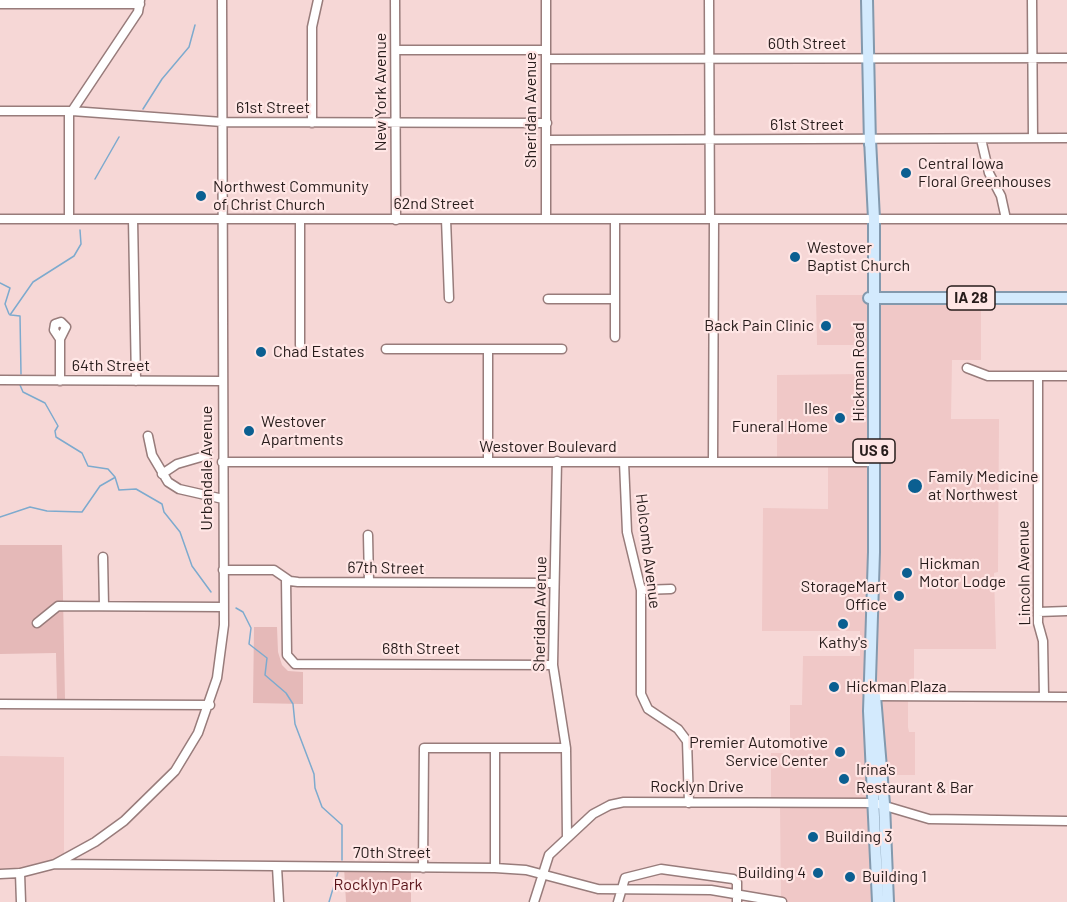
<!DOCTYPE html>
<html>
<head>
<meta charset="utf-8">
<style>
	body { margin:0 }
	canvas { display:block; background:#f6d7d6 }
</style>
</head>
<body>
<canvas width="1067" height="902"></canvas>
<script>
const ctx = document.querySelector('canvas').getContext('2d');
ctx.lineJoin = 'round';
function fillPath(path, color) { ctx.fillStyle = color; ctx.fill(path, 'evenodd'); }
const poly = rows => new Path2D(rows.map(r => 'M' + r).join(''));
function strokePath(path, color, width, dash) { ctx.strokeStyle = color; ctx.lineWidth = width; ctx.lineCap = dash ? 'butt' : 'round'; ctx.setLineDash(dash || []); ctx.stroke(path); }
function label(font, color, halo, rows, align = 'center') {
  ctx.font = font + ' Barlow,sans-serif'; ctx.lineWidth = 4.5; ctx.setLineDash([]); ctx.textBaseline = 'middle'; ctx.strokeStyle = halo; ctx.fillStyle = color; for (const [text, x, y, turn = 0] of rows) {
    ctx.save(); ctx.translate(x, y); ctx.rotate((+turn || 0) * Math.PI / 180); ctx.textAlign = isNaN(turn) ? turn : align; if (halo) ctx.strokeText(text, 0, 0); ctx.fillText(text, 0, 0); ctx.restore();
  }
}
fillPath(poly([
	[816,295,868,295,869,585,874,298,981,298,981,360,952,360,951,419,999,419,998,572,994,573,996,649,914,649,914,696,908,697,908,727,909,732,915,732,915,775,881,775,874,673,878,902,775,902,781,901,780,803,771,803,771,753,790,753,790,705,802,705,803,656,860,656,860,631,762,631,763,508,828,509,828,462,777,462,777,375,863,374,863,345,817,345],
	[0,756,64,757,64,860,0,874]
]), '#f0c8c7');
fillPath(poly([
	[0,545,62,545,65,699,57,699,56,653,0,654],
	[254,627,277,627,278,652,282,665,288,671,303,672,303,704,253,703],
	[344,867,411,868,411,902,346,902]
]), '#e5b9b8');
strokePath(poly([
	[143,109,162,79,189,47,195,25],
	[95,179,119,137],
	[0,283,10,288,5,304,9,314],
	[10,315,33,282,74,256,81,244,80,230],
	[11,315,20,316,21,374],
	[20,385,23,392,45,403,58,426,55,431,56,437,82,453,88,466,108,469,115,477,119,490,136,489,162,504,164,512,180,532,192,566,211,592],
	[0,517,30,507,47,511,82,512,100,486,114,478],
	[236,608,243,612,251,628,249,644,267,658,265,675,286,693,293,704,295,724,314,774,315,788,322,807,342,825,342,860],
	[329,902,338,872]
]), '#7daace', 1.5);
const minor = poly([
	[395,0,396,220],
	[546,0,546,219],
	[709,0,710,219],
	[1032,0,1033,138],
	[0,4,140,4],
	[396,50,546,50],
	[546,59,1067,58],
	[0,111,72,111,222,122,547,123],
	[69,111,69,219],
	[72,111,138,12,140,0],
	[312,123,312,27,318,0],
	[981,139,989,173,1001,196,1006,219],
	[547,140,1067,138],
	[0,219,868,219],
	[133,219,136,381],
	[300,219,300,345],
	[446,219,449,298],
	[874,219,1067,219],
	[548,299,615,299],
	[615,337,615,219],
	[60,339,66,327,61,322,55,324,54,330,60,339,60,381],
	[386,349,562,349],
	[488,349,488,461],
	[967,368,988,376,1067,376],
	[1038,376,1038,623,1043,641,1044,697],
	[0,380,222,381],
	[148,436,152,455,168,482,179,489,223,499],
	[557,461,553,665,566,748,567,838],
	[222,462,874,462],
	[624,462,627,532,641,590,641,694,648,709,678,729,687,741,689,803],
	[713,462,714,219],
	[162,474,177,464,208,455],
	[368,535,369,582],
	[103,557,104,606],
	[223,570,274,570,290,581,298,582,553,583],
	[286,579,287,655,295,664,553,665],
	[641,590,671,589],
	[1038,612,1067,611],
	[37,623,58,606,223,607],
	[870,696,1067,697],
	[0,704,210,705],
	[55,864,95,842,124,821,175,771,198,733,217,678,224,625,222,0],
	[277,867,279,902],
	[423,868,424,748,566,748],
	[495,868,495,748],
	[20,873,21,902],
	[0,874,20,873,55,864,495,868,526,870,598,889,711,890,782,902],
	[534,902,549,855,593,814,610,805,624,802,875,803,929,819,1067,821],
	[618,902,625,878,661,869,733,879,737,882,737,902]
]);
const major = poly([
	[867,0,870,145],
	[870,139,874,219,874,552,869,711,878,902],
	[869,298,1067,298],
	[875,696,884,804,888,902]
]);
strokePath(minor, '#987c7b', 11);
strokePath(major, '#8399ad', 14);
strokePath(minor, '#fff', 8);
strokePath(major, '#d3eafd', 10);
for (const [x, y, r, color] of [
	[906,173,6,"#0b5f91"],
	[201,196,6,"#0b5f91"],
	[795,257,6,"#0b5f91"],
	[826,326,6,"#0b5f91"],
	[261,352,6,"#0b5f91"],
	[840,418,6,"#0b5f91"],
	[249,431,6,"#0b5f91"],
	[915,486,8,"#0b5f91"],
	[907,573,6,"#0b5f91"],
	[899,596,6,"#0b5f91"],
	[843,624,6,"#0b5f91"],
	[834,687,6,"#0b5f91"],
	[840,752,6,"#0b5f91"],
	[844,779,6,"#0b5f91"],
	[813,837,6,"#0b5f91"],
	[818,873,6,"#0b5f91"],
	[850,877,6,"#0b5f91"]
]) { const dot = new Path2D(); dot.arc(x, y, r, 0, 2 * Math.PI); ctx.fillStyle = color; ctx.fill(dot); strokePath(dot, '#ffe6e5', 2); }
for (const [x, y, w] of [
	[971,298,48],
	[874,451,42]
]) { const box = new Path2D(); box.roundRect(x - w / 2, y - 12, w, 24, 4.5); ctx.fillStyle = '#ffe6e5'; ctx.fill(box); strokePath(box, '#271c1b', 1.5); }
label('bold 15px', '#271c1b', null, [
	["IA 28",971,298],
	["US 6",874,451]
]);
label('16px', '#271c1b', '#ffe6e5', [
	["60th Street",807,44],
	["New York Avenue",381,92,-90],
	["61st Street",273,108],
	["Sheridan Avenue",531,110,-90],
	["61st Street",807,125],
	["62nd Street",434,204],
	["64th Street",111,366],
	["Hickman Road",859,372,-90],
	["Westover Boulevard",548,447],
	["Urbandale Avenue",207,468,-90],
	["Holcomb Avenue",648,551,83],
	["67th Street",386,568,1],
	["Lincoln Avenue",1024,573,-91],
	["Sheridan Avenue",540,614,-89],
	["68th Street",421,649],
	["Rocklyn Drive",697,787],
	["70th Street",392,853]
]);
label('16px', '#271c1b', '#ffe6e5', [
	["Central Iowa",918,164],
	["Floral Greenhouses",918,182],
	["Northwest Community",213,187],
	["of Christ Church",213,205],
	["Westover",807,248],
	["Baptist Church",807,266],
	["Back Pain Clinic",814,326,"right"],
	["Chad Estates",273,352],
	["Iles",828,409,"right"],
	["Funeral Home",828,427,"right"],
	["Westover",261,422],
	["Apartments",261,440],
	["Family Medicine",928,477],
	["at Northwest",928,495],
	["Hickman",919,564],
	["Motor Lodge",919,582],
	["StorageMart",887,587,"right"],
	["Office",887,605,"right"],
	["Kathy's",843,643,"center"],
	["Hickman Plaza",846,687],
	["Premier Automotive",828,743,"right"],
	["Service Center",828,761,"right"],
	["Irina's",856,770],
	["Restaurant & Bar",856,788],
	["Building 3",825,837],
	["Building 4",806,873,"right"],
	["Building 1",862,877]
], 'left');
label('16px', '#591218', '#ffe6e5', [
	["Rocklyn Park",378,885]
]);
</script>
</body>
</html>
